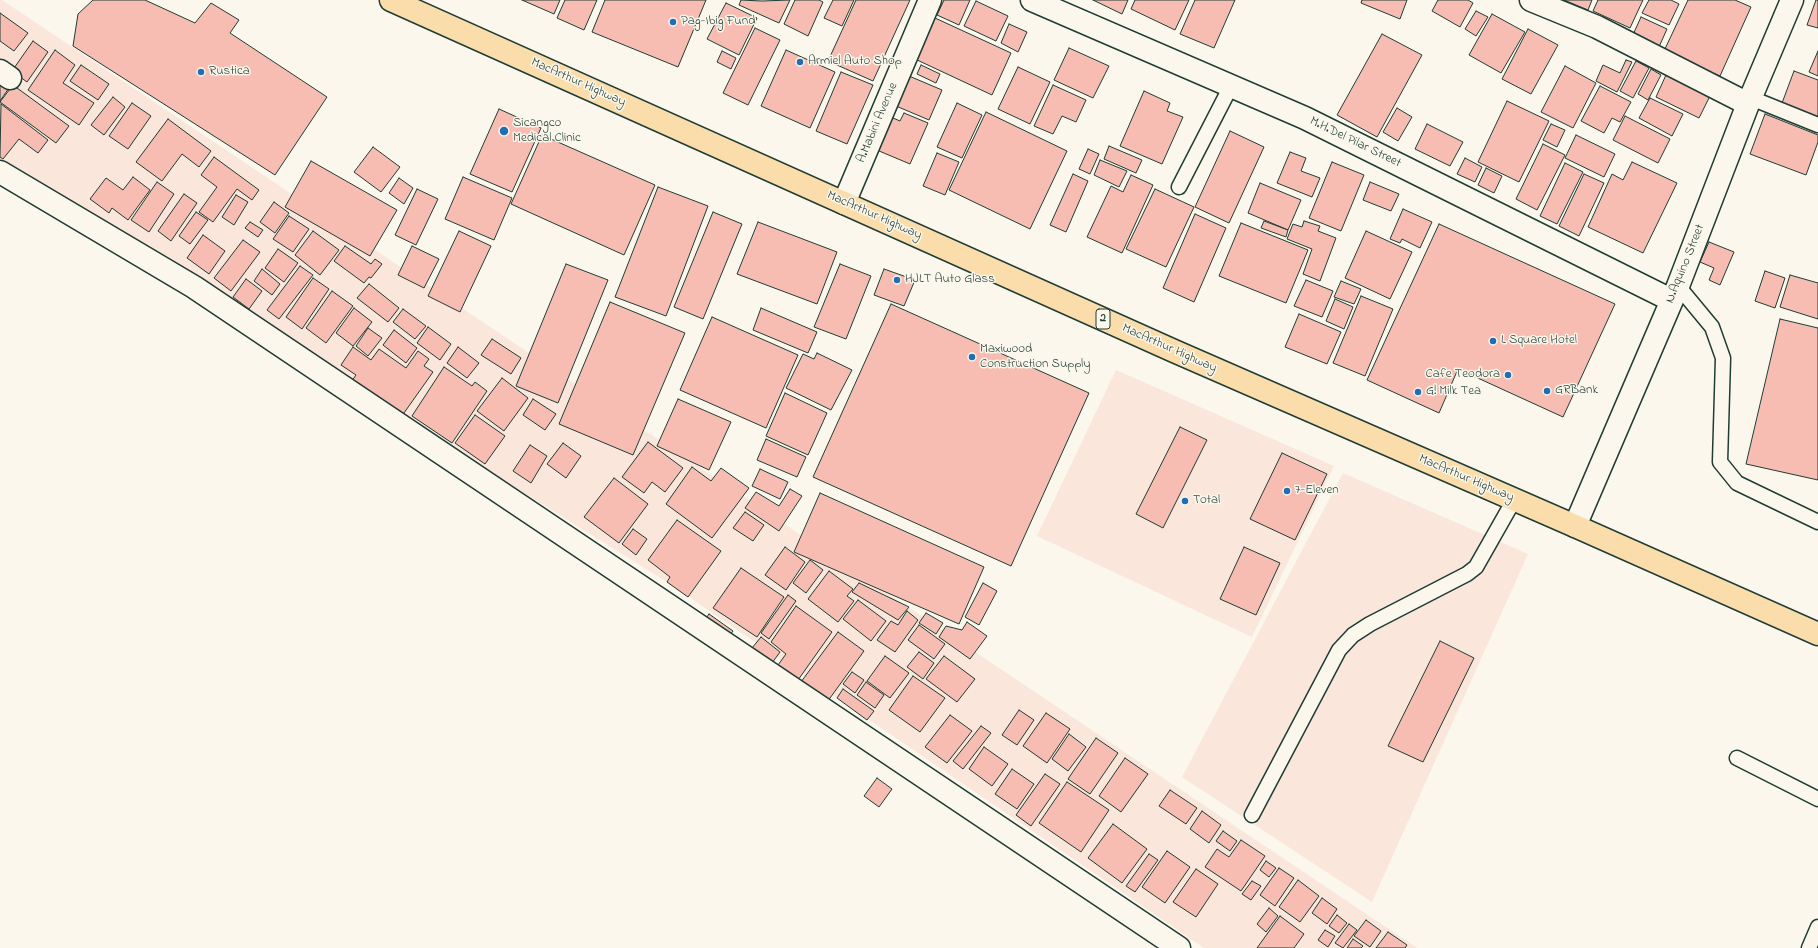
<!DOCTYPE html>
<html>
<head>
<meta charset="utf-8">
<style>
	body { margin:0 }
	canvas { display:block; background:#fbf7ec }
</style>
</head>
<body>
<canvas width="1818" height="948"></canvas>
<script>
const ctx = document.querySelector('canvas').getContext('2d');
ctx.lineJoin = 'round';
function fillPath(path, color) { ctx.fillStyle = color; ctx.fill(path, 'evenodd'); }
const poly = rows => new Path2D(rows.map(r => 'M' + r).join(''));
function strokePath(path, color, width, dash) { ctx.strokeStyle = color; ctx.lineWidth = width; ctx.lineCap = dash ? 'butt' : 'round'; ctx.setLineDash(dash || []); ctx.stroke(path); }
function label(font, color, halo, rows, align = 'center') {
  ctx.font = font + ' "Indie Flower",sans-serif'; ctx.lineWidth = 3; ctx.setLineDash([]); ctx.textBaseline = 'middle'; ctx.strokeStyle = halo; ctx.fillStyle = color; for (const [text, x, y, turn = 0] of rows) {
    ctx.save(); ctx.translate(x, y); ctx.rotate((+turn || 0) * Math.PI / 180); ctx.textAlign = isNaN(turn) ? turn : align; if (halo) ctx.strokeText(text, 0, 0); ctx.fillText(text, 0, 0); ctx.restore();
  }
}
fillPath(poly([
	[0,0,2,0,1417,948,1204,948,667,582,194,287,0,184],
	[1116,370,1334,466,1252,637,1037,536],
	[1343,473,1528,554,1372,902,1182,777]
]), '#fae6db');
const building = poly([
	[93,0,145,0,195,23,211,3,239,20,230,33,327,97,275,175,73,46,78,14,93,0],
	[522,0,560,0,554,14,522,0],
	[565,0,597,0,584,30,557,18,565,0],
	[605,0,706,0,678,67,592,32,605,0],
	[741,0,762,1,790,0,779,23,739,5,741,0],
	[795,0,819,0,823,2,808,36,784,24,795,0],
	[833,0,854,0,842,26,824,18,833,0],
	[856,0,910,0,873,81,828,61,856,0],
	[944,0,970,0,959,25,937,15,944,0],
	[1093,0,1128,0,1122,14,1093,0],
	[1135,0,1189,0,1175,30,1131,9,1135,0],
	[1195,0,1235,0,1214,48,1180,34,1195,0],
	[1362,0,1407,0,1400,19,1361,3,1362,0],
	[1438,0,1468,0,1473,3,1460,27,1432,11,1438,0],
	[1564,0,1592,0,1588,10,1564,0],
	[1598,0,1643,0,1630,28,1593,11,1598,0],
	[1649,0,1671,0,1679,4,1669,25,1642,13,1649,0],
	[1688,0,1735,0,1751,7,1720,76,1664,51,1688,0],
	[1816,0,1818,0,1818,28,1807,25,1816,0],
	[976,1,1008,16,996,41,964,26,976,1],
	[726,3,757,18,739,55,707,39,726,3],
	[1476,11,1488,17,1476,36,1465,29,1476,11],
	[0,13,28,33,14,51,0,41,0,13],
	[1492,14,1525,32,1501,73,1469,55,1492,14],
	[1641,17,1667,29,1658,49,1632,37,1641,17],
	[935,18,1011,53,992,95,915,59,935,18],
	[1009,24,1027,32,1018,52,1001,43,1009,24],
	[755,28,780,40,748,105,723,93,755,28],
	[1528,29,1558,45,1531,94,1502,79,1528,29],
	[1382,34,1422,55,1377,137,1337,115,1382,34],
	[33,41,48,52,27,82,12,71,33,41],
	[1069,48,1109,66,1093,98,1054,80,1069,48],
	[55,50,75,65,63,83,94,103,79,125,28,90,55,50],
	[786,50,835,72,810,128,761,106,786,50],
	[722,51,736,58,731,69,717,62,722,51],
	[1818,51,1818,76,1809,72,1818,51],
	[1626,60,1632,62,1617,92,1596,81,1603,65,1620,73,1626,60],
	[1636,61,1649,68,1633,98,1620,91,1636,61],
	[81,65,109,84,98,100,70,81,81,65],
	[921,65,940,74,936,83,917,74,921,65],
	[1565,66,1596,83,1573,128,1541,112,1565,66],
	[1018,67,1050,82,1030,124,998,109,1018,67],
	[1651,69,1661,75,1648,100,1638,94,1651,69],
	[1794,71,1818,80,1818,117,1782,103,1794,71],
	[841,72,873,85,847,144,816,131,841,72],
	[902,73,942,90,929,120,889,103,902,73],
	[1666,75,1710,96,1699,118,1656,97,1666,75],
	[0,77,11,85,0,101,0,77],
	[13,85,69,126,56,143,0,102,13,85],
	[1053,85,1086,100,1076,122,1062,116,1053,134,1034,126,1053,85],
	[1600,86,1631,102,1620,122,1612,118,1604,133,1581,121,1600,86],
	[1144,91,1170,103,1167,111,1183,117,1162,164,1120,146,1144,91],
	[113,97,125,107,104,135,91,125,113,97],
	[1650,98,1683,114,1672,136,1639,118,1650,98],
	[1507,101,1549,121,1519,182,1478,162,1507,101],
	[132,103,151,116,128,149,109,136,132,103],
	[957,103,982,115,962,158,937,147,957,103],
	[1,104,48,140,38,153,19,139,3,159,0,157,1,104],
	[1397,108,1412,117,1398,141,1383,132,1397,108],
	[499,109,541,128,512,192,470,174,499,109],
	[986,112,1067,151,1030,229,949,190,986,112],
	[904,113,928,123,910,164,872,148,886,115,900,121,904,113],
	[1765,114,1818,135,1818,142,1806,175,1750,154,1765,114],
	[1625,116,1670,139,1658,163,1613,140,1625,116],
	[168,119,211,151,199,167,182,154,162,181,136,162,168,119],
	[1427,124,1463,142,1450,166,1415,149,1427,124],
	[1551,124,1565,130,1557,147,1543,140,1551,124],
	[1230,131,1264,147,1229,223,1195,207,1230,131],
	[542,135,655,185,624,255,511,204,542,135],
	[1576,135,1615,154,1604,177,1565,158,1576,135],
	[1543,144,1565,155,1537,210,1516,199,1543,144],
	[1109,146,1142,160,1136,173,1104,159,1109,146],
	[373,147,400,167,381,192,354,172,373,147],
	[1088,149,1099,154,1090,174,1079,169,1088,149],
	[1290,152,1306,158,1301,171,1320,178,1312,197,1277,183,1290,152],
	[937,153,959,162,945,195,923,186,937,153],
	[214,157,259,190,252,200,237,189,213,222,199,212,217,187,201,175,214,157],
	[1465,158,1482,167,1475,182,1457,174,1465,158],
	[1100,160,1127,171,1119,187,1094,175,1100,160],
	[311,161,397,210,370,256,285,207,311,161],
	[1332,162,1364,175,1341,231,1309,218,1332,162],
	[1632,162,1677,183,1643,253,1588,227,1612,174,1623,180,1632,162],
	[1565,163,1583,172,1557,224,1540,216,1565,163],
	[1486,168,1502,176,1494,193,1478,185,1486,168],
	[1073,174,1088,181,1066,232,1050,225,1073,174],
	[1584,174,1604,183,1579,236,1559,226,1584,174],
	[1131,175,1153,185,1122,253,1087,237,1111,186,1123,192,1131,175],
	[133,177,150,190,128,220,112,208,109,213,90,199,106,178,123,190,133,177],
	[463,177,512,198,494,240,445,219,463,177],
	[399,178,413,188,404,204,389,193,399,178],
	[157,182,174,194,149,232,131,220,157,182],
	[1370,182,1399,194,1391,211,1363,200,1370,182],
	[1260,183,1301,200,1288,230,1248,213,1260,183],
	[658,187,708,206,666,316,615,297,658,187],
	[417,189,438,199,416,245,395,235,417,189],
	[1155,189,1194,207,1166,267,1126,249,1155,189],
	[184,194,197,203,171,241,158,231,184,194],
	[236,195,248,202,234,225,222,217,236,195],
	[274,202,289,213,275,233,260,222,274,202],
	[1403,209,1432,222,1420,248,1402,239,1400,243,1390,239,1403,209],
	[196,212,208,220,190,244,179,236,196,212],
	[713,212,742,224,703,319,674,307,713,212],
	[1195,214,1226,228,1194,302,1163,288,1195,214],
	[289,216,309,229,293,252,273,239,289,216],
	[1264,221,1288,230,1286,237,1261,228,1264,221],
	[1304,221,1320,226,1318,231,1336,238,1320,281,1303,274,1312,249,1287,239,1293,224,1302,227,1304,221],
	[250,222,263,230,258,237,245,228,250,222],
	[758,222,837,252,817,304,737,274,758,222],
	[1241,223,1308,250,1286,303,1219,276,1241,223],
	[1439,224,1615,304,1563,417,1458,369,1439,413,1367,380,1439,224],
	[313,231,339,250,320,275,295,255,313,231],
	[459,231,491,246,460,312,428,296,459,231],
	[1366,231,1412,252,1390,299,1345,278,1366,231],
	[203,235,225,251,209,274,187,258,203,235],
	[243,240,260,252,231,291,214,278,243,240],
	[1709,242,1734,252,1720,285,1709,280,1714,268,1700,262,1709,242],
	[345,246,371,264,375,259,382,264,371,278,369,277,364,283,334,261,345,246],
	[412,246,439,259,424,288,398,275,412,246],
	[278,249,298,263,284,282,265,268,278,249],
	[566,264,608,280,558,403,516,386,566,264],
	[840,264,871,276,846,339,814,327,840,264],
	[300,266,313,275,279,319,267,310,300,266],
	[262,269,280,284,272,295,254,281,262,269],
	[884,269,915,280,904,306,874,295,884,269],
	[1765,271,1785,278,1775,308,1755,301,1765,271],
	[1790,275,1818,283,1818,319,1780,307,1790,275],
	[313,278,329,289,302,329,286,317,313,278],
	[246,279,262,291,249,309,233,297,246,279],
	[1306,280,1333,291,1322,317,1294,306,1306,280],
	[1341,281,1361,289,1354,304,1334,297,1341,281],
	[369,284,399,308,388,322,357,298,369,284],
	[332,291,353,306,326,343,306,328,332,291],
	[1361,296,1393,309,1365,376,1333,363,1361,296],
	[1335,299,1353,307,1344,329,1326,321,1335,299],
	[610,302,685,333,633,455,559,424,610,302],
	[891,304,1089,393,1011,566,813,477,891,304],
	[354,308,372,322,353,346,336,333,354,308],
	[761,308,817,332,808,353,753,330,761,308],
	[403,309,426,326,415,339,393,322,403,309],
	[1299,314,1341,332,1327,364,1285,347,1299,314],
	[712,317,798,355,766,428,680,390,712,317],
	[1780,319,1818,328,1818,480,1746,464,1780,319],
	[428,327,451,344,440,360,417,343,428,327],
	[368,328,382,338,368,356,356,346,368,328],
	[394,330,417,348,406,363,383,345,394,330],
	[492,339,521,358,511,374,481,355,492,339],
	[353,347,371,360,379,349,406,368,418,351,429,359,424,366,433,372,399,420,349,385,356,375,341,365,353,347],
	[458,347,479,363,467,378,447,363,458,347],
	[817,353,852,370,831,410,786,388,803,354,814,359,817,353],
	[444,367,472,386,475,382,487,391,452,443,412,416,444,367],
	[502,378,528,398,504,431,477,411,502,378],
	[785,393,827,413,808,455,766,436,785,393],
	[533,399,556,414,545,430,523,415,533,399],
	[678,399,731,422,709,470,657,446,678,399],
	[475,415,505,436,485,464,455,443,475,415],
	[1180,427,1207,440,1163,528,1136,514,1180,427],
	[766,439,806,457,797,477,757,460,766,439],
	[648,442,683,468,665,492,652,482,644,493,622,477,648,442],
	[563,443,581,456,566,478,547,464,563,443],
	[530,445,547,456,531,483,513,471,530,445],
	[1282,453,1327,474,1295,540,1250,519,1282,453],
	[692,467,711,481,721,468,749,488,712,538,666,504,692,467],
	[760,469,788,482,780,499,752,486,760,469],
	[614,478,648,504,619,543,584,517,614,478],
	[790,489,802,496,779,531,745,508,756,492,779,506,790,489],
	[820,493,984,567,959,624,794,552,820,493],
	[745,512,764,525,753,541,733,528,745,512],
	[677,520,721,551,688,597,667,582,670,577,648,560,677,520],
	[633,529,647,539,636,555,622,544,633,529],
	[785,547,805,562,786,590,765,575,785,547],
	[1244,547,1280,563,1256,615,1220,599,1244,547],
	[810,560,823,570,806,593,793,583,810,560],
	[741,568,784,597,757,637,713,608,741,568],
	[829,571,853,589,847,596,854,601,838,622,808,599,829,571],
	[859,583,909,607,898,620,852,592,859,583],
	[983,583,997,591,979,625,965,617,983,583],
	[788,595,796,601,769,639,761,633,788,595],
	[858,600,886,621,871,641,843,619,858,600],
	[796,606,832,632,798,680,778,665,786,654,771,642,796,606],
	[907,611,918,620,895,652,877,640,891,621,898,625,907,611],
	[926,613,943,623,936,634,919,623,926,613],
	[709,614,733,631,726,641,702,624,709,614],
	[967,622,987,636,970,659,939,637,946,626,962,630,967,622],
	[919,625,945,644,934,659,908,640,919,625],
	[838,632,864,651,825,705,798,686,838,632],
	[761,637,780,652,772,663,752,648,761,637],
	[1440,641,1474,658,1423,762,1388,746,1440,641],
	[919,652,934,663,923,679,907,667,919,652],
	[885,656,909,673,890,698,867,681,885,656],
	[944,656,975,679,957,702,926,679,944,656],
	[852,672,864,680,855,693,843,684,852,672],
	[913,676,945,698,920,732,889,710,913,676],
	[866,682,884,695,875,708,857,695,866,682],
	[843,689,874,711,867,720,837,698,843,689],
	[1019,710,1034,720,1017,745,1002,735,1019,710],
	[1046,713,1070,729,1047,763,1023,746,1046,713],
	[950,715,972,731,947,763,925,747,950,715],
	[981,726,991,733,963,769,953,761,981,726],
	[1069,734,1086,747,1068,771,1052,759,1069,734],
	[1096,738,1118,753,1090,794,1068,779,1096,738],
	[984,747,1008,764,992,786,969,769,984,747],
	[1125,758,1148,774,1121,812,1099,796,1125,758],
	[1012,769,1034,784,1017,809,995,794,1012,769],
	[1045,774,1060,784,1031,826,1016,815,1045,774],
	[877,778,892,789,879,807,864,796,877,778],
	[1067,782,1109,810,1081,852,1039,823,1067,782],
	[1170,790,1197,808,1186,824,1159,806,1170,790],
	[1202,811,1221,825,1209,843,1190,829,1202,811],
	[1113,824,1147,849,1122,883,1088,858,1113,824],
	[1223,831,1237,841,1230,851,1216,841,1223,831],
	[1241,840,1265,856,1241,891,1205,867,1217,849,1229,857,1241,840],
	[1167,851,1190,867,1165,903,1142,887,1167,851],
	[1149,854,1158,860,1135,892,1126,886,1149,854],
	[1266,861,1276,868,1269,877,1260,870,1266,861],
	[1279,868,1294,878,1275,906,1260,895,1279,868],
	[1196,869,1218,884,1196,917,1173,902,1196,869],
	[1298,880,1319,896,1300,922,1279,907,1298,880],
	[1252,881,1261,886,1251,900,1242,894,1252,881],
	[1322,898,1337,909,1327,924,1312,913,1322,898],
	[1269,908,1278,916,1266,932,1257,924,1269,908],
	[1337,915,1347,923,1339,933,1329,926,1337,915],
	[1280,916,1304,934,1294,948,1257,948,1280,916],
	[1366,920,1381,931,1370,947,1354,936,1366,920],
	[1349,924,1357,930,1343,948,1335,943,1349,924],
	[1325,930,1335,936,1328,947,1318,940,1325,930],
	[1388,932,1407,945,1405,948,1376,948,1388,932],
	[1353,939,1363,946,1361,948,1347,948,1353,939]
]);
fillPath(building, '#f8bdb2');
strokePath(building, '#1f3d34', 1);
const service = poly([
	[1751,98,1818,125],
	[1179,187,1231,86],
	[1678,286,1712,327,1723,358,1720,462,1737,483,1818,522],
	[1737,758,1818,799],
	[1252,815,1339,650,1353,635,1370,624,1467,574,1476,567,1514,500],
	[1809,948,1818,927]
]);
const minor = poly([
	[1032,0,1305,118,1671,300],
	[1531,0,1597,27,1748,104],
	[0,71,10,78],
	[0,172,194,287,1179,948],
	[1575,526,1678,286,1748,104,1792,0]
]);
const tertiary = poly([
	[844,203,930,0]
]);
const trunk = poly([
	[391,0,1174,351,1575,526,1818,634]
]);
strokePath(service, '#1f3d34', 17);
strokePath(minor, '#1f3d34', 25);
strokePath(tertiary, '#1f3d34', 25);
strokePath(trunk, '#1f3d34', 25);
strokePath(service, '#fbf7ec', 14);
strokePath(minor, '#fbf7ec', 22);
strokePath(tertiary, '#fbf7ec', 22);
strokePath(trunk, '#faddab', 22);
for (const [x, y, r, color] of [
	[673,22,4,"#1f6fb2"],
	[800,62,4,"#1f6fb2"],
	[201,72,4,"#1f6fb2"],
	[504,131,5,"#1f6fb2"],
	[897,280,4,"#1f6fb2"],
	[1493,341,4,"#1f6fb2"],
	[972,357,4,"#1f6fb2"],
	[1508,375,4,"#1f6fb2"],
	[1547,391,4,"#1f6fb2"],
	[1418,392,4,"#1f6fb2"],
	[1287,491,4,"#1f6fb2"],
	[1185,501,4,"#1f6fb2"]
]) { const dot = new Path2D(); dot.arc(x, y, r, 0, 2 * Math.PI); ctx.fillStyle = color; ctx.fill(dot); strokePath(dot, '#fbf7ec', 1.5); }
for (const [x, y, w] of [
	[1103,319,14]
]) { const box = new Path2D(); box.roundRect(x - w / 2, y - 10, w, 20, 3); ctx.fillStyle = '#fbf7ec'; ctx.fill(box); strokePath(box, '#1f3d34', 1); }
label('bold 12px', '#1f3d34', null, [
	["2",1103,319]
]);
label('13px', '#1f3d34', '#fbf7ec', [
	["Pag-Ibig Fund",681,22],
	["Armiel Auto Shop",808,62],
	["Rustica",209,72],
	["Sicangco",513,124],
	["Medical Clinic",513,139],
	["HJLT Auto Glass",905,280],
	["L Square Hotel",1501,341],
	["Maxiwood",980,350],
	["Construction Supply",980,365],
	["Cafe Teodora",1500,375,"right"],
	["GRBank",1555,391],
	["G! Milk Tea",1426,392],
	["7-Eleven",1295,491],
	["Total",1193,501]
], 'left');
label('13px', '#1f3d34', '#fbf7ec', [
	["MacArthur Highway",578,83,24],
	["A.Mabini Avenue",878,123,-67],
	["M.H.Del Pilar Street",1355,143,26],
	["MacArthur Highway",874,216,24],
	["N.Aquino Street",1686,264,-68],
	["MacArthur Highway",1169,349,24],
	["MacArthur Highway",1466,479,23]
]);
</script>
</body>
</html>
